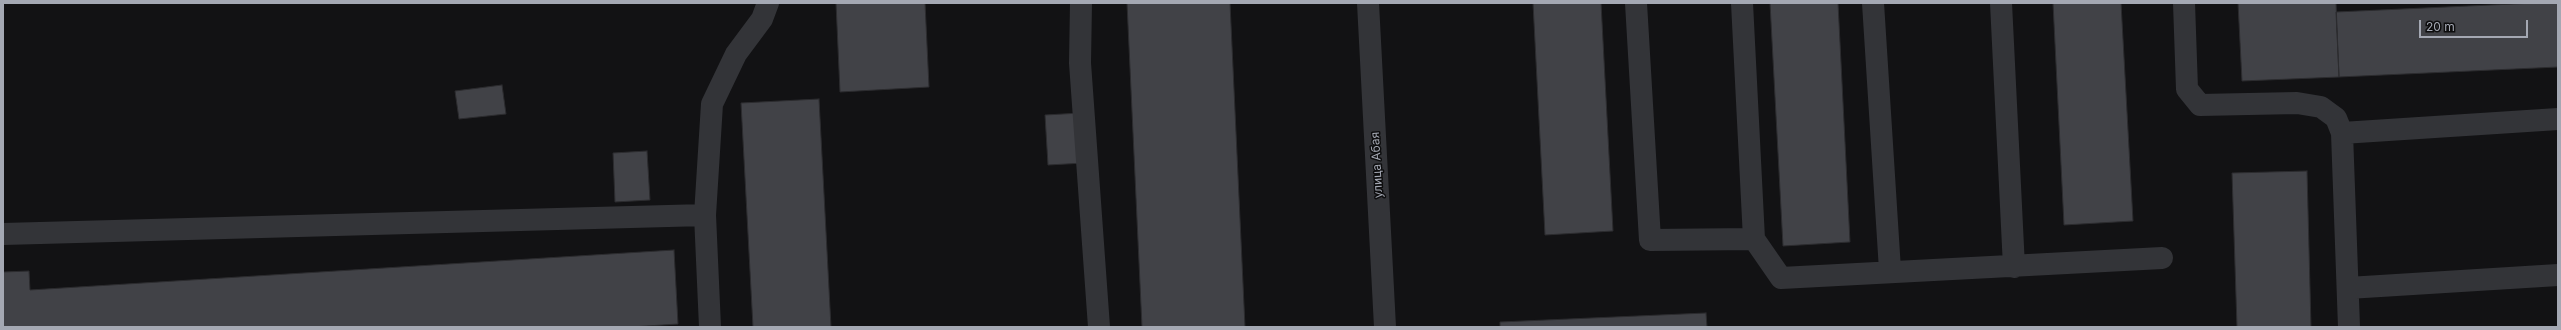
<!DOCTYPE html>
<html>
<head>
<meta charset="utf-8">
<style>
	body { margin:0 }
	#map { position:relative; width:2561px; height:330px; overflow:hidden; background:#121214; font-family:Inter,sans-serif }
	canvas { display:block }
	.frame { position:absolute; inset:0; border:4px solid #a4a8b3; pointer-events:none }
	.scale { position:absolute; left:2419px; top:20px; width:109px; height:18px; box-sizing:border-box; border:2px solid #a4a8b3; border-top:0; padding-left:5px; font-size:12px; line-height:14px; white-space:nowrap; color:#a4a8b3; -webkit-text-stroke:3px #0d0d0e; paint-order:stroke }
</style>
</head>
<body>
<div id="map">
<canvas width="2561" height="330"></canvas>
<div class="frame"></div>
<div class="scale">20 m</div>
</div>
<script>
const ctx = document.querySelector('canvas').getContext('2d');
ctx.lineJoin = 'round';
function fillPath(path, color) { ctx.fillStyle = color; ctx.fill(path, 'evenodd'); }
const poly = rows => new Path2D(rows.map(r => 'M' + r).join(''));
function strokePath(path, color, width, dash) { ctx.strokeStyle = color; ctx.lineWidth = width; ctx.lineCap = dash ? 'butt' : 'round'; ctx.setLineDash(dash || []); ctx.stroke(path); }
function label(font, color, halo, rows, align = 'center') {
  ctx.font = font + ' Inter,sans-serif'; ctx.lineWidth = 3; ctx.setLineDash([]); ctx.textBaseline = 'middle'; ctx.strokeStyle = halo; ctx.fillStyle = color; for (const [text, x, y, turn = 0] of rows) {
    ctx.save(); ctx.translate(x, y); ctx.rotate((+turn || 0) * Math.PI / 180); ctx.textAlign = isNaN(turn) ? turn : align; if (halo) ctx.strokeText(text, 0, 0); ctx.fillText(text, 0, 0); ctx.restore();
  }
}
const building = poly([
	[836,3,925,3,929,87,840,92,836,3],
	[1127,3,1230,3,1245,327,1142,327,1127,3],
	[1533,3,1601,3,1613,231,1545,235,1533,3],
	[1770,3,1838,3,1850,242,1783,246,1770,3],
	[2053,3,2121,3,2133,221,2064,225,2053,3],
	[2238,3,2336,3,2339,77,2242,81,2238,3],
	[2535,3,2558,3,2558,67,2339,77,2336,12,2535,3],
	[502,85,506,114,459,119,455,91,502,85],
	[819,99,831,327,753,327,741,103,819,99],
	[1081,113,1084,163,1048,165,1045,115,1081,113],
	[647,151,650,200,615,202,613,153,647,151],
	[2307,171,2311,327,2237,327,2232,173,2307,171],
	[674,250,678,324,631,327,3,327,3,272,29,271,30,290,674,250],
	[1706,313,1707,327,1500,327,1500,322,1706,313]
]);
fillPath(building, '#414247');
strokePath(building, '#2c2c2f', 1);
strokePath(poly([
	[2184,3,2187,89,2200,105,2297,103,2321,107,2336,118,2342,133,2349,327],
	[2342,133,2558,119],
	[2348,288,2558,275]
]), '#333438', 22);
strokePath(poly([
	[1081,3,1080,63,1099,327],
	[1636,3,1650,240,1754,239,1781,278,2162,258],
	[1742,3,1754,239],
	[1873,3,1890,270],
	[2001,3,2014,267],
	[3,234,705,215],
	[710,327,705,215,712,104,736,54,762,19,768,3]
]), '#333438', 22);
strokePath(poly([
	[1368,3,1385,327]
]), '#333438', 22);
label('12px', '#a4a8b3', '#0d0d0e', [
	["улица Абая",1377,165,-93]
]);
</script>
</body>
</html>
